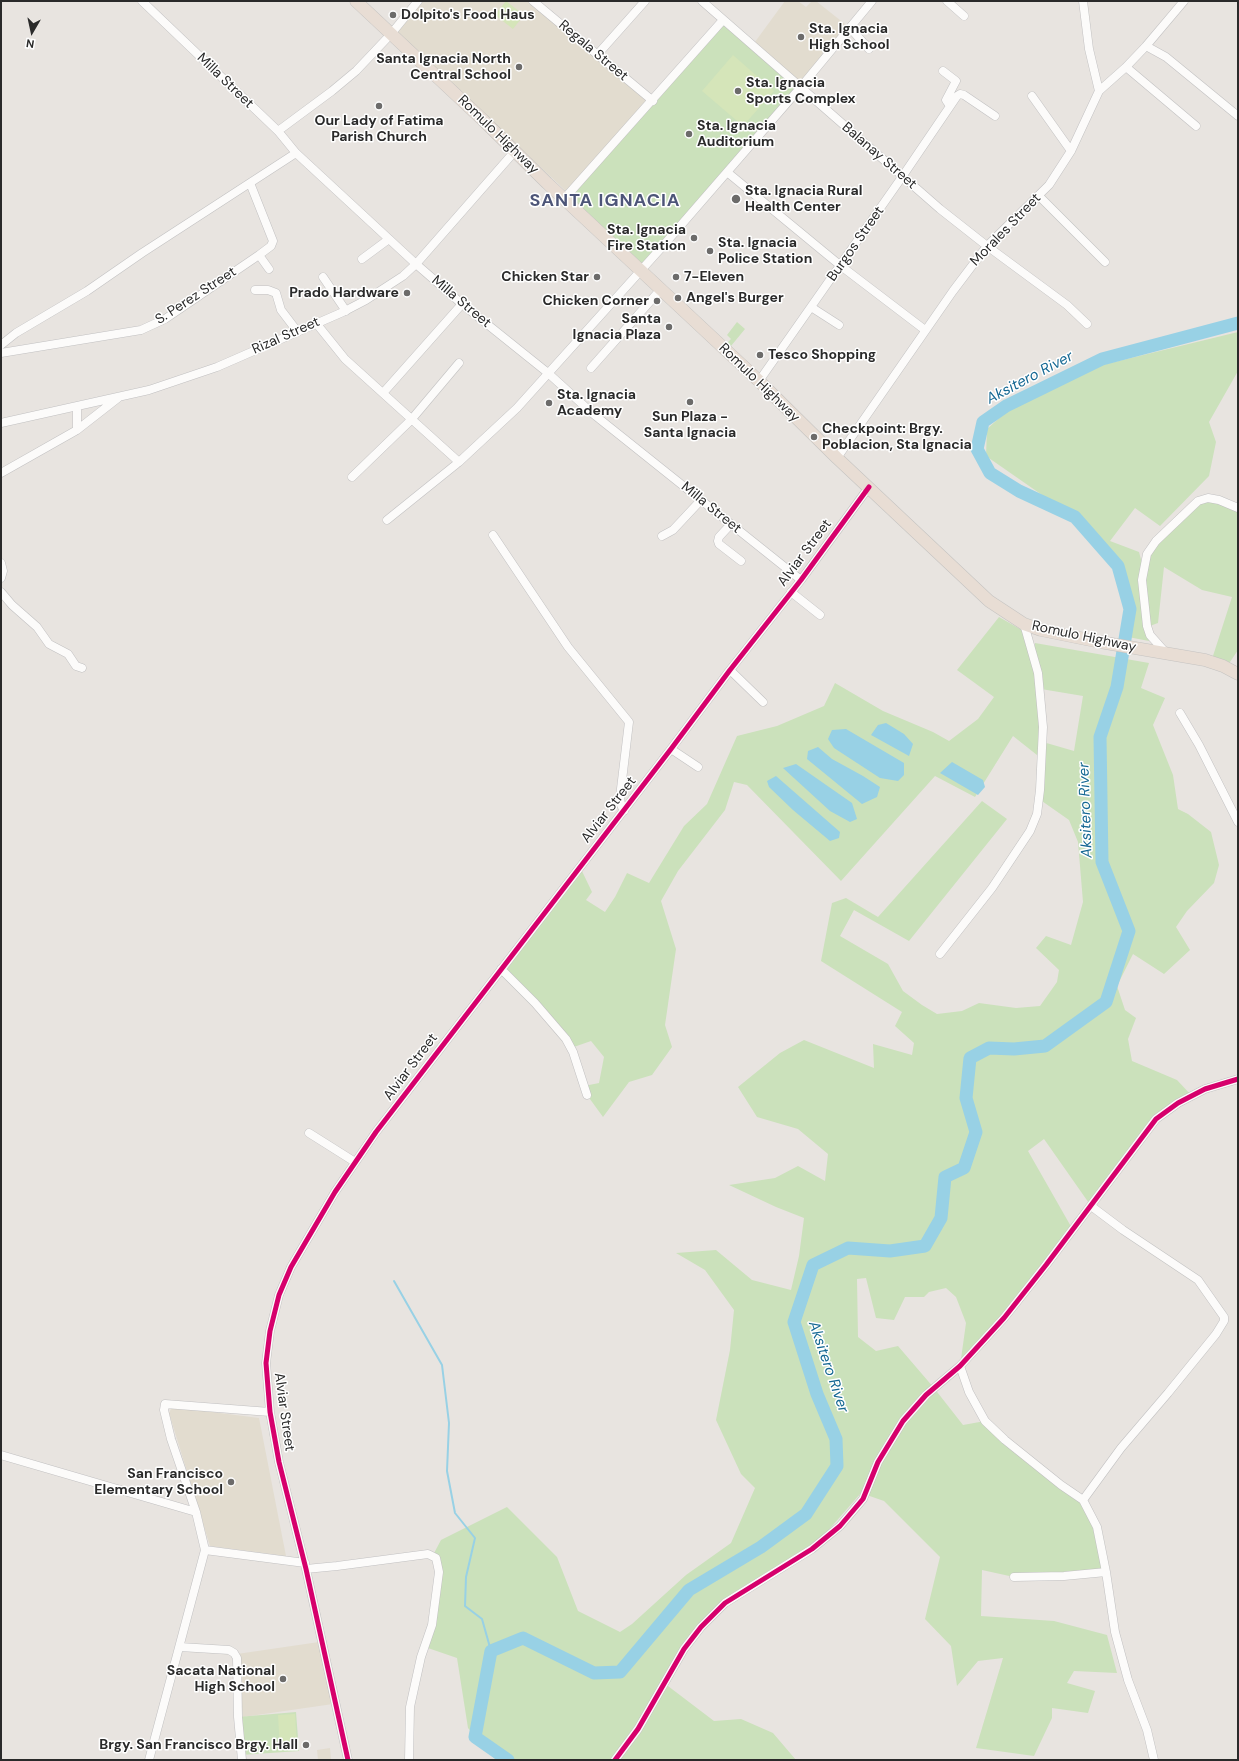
<!DOCTYPE html>
<html>
<head>
<meta charset="utf-8">
<style>
	body { margin:0 }
	#map { position:relative; width:1239px; height:1761px; overflow:hidden; background:#e8e4e0; font-family:"DM Sans",sans-serif }
	canvas { display:block }
	.frame { position:absolute; inset:0; border:2px solid #2a2a2a; pointer-events:none }
	.north { position:absolute; left:12px; top:12px; width:40px; height:40px; -webkit-text-stroke:3px #fff; paint-order:stroke; rotate:189deg; font-size:11px; font-weight:700; line-height:16px; text-align:center; color:#2a2a2a }
	.north::after { content:''; display:block; margin:auto; width:14px; height:18px; background:#2a2a2a; clip-path:polygon(50% 0,100% 100%,50% 72%,0 100%) }
</style>
</head>
<body>
<div id="map">
<canvas width="1239" height="1761"></canvas>
<div class="frame"></div>
<div class="north">N</div>
</div>
<script>
const ctx = document.querySelector('canvas').getContext('2d');
ctx.lineJoin = 'round';
function fillPath(path, color) { ctx.fillStyle = color; ctx.fill(path, 'evenodd'); }
const poly = rows => new Path2D(rows.map(r => 'M' + r).join(''));
function strokePath(path, color, width, dash) { ctx.strokeStyle = color; ctx.lineWidth = width; ctx.lineCap = dash ? 'butt' : 'round'; ctx.setLineDash(dash || []); ctx.stroke(path); }
function label(font, color, halo, rows, align = 'center') {
  ctx.font = font + ' "DM Sans",sans-serif'; ctx.lineWidth = 3; ctx.setLineDash([]); ctx.textBaseline = 'middle'; ctx.strokeStyle = halo; ctx.fillStyle = color; for (const [text, x, y, turn = 0] of rows) {
    ctx.save(); ctx.translate(x, y); ctx.rotate((+turn || 0) * Math.PI / 180); ctx.textAlign = isNaN(turn) ? turn : align; if (halo) ctx.strokeText(text, 0, 0); ctx.fillText(text, 0, 0); ctx.restore();
  }
}
fillPath(poly([
	[423,1,527,1,646,100,567,192,397,33],
	[785,1,798,1,806,7,812,1,816,1,850,28,800,88,752,46],
	[172,1407,259,1418,286,1556,210,1546,169,1413],
	[319,1642,333,1704,243,1717,237,1654],
	[330,1748,331,1760,318,1760,317,1750]
]), '#e2dccf');
fillPath(poly([
	[723,21,799,89,641,269,566,199],
	[737,322,745,329,731,346,727,343,731,339,727,335],
	[1238,332,1238,371,1209,422,1216,442,1209,476,1160,526,1135,508,1110,541,1139,552,1143,567,1147,554,1206,499,1238,508,1238,650,1228,665,1212,659,1232,597,1202,590,1164,567,1158,623,1147,627,1149,641,1128,637,1130,609,1118,566,1078,520,986,456,987,429,1007,411,1102,365],
	[999,617,1027,633,1035,660,1035,643,1149,663,1141,688,1165,698,1153,725,1173,775,1178,809,1188,814,1211,832,1219,865,1214,883,1187,911,1176,927,1190,950,1164,974,1133,954,1117,986,1125,1010,1136,1018,1128,1039,1132,1061,1177,1080,1192,1096,1156,1119,1091,1206,1044,1139,1028,1151,1073,1230,960,1366,966,1323,956,1297,946,1288,929,1292,924,1297,905,1297,894,1320,876,1318,866,1278,857,1279,858,1337,876,1351,898,1346,934,1388,963,1425,985,1421,1085,1505,1097,1527,1106,1572,1014,1577,982,1570,981,1616,1054,1621,1107,1635,1117,1673,1074,1671,1067,1683,1095,1691,1088,1713,1052,1708,1052,1718,1034,1756,976,1748,1003,1658,978,1661,957,1686,951,1646,925,1619,940,1557,884,1501,861,1493,812,1549,725,1603,684,1649,664,1683,714,1721,741,1719,773,1733,796,1760,496,1760,468,1728,457,1658,425,1647,439,1572,433,1555,441,1540,507,1507,557,1557,578,1611,620,1632,632,1624,686,1575,731,1543,755,1488,741,1474,716,1420,730,1350,734,1310,705,1270,676,1253,716,1250,752,1280,791,1290,799,1256,804,1218,776,1207,729,1185,775,1178,798,1166,825,1181,828,1154,798,1129,757,1117,738,1087,780,1053,804,1040,874,1068,873,1044,912,1055,914,1043,895,1026,902,1012,821,961,832,903,846,898,878,917,982,801,1007,819,909,941,854,910,840,936,888,964,903,991,922,1005,937,1014,962,1011,979,1003,1016,1008,1040,1006,1057,982,1059,970,1036,948,1046,936,1071,945,1083,902,1078,842,1069,820,1039,799,1042,759,1013,736,975,797,935,776,841,881,747,785,734,782,725,810,678,871,661,901,676,949,665,1025,672,1047,652,1075,629,1082,603,1117,587,1095,584,1086,599,1083,604,1057,591,1041,571,1048,501,969,580,867,592,892,586,900,605,912,615,897,627,873,649,883,684,826,707,804,737,736,777,726,824,706,835,683,883,711,933,732,949,741,978,719,994,697,957,670],
	[1041,689,1083,696,1074,751,1043,742],
	[296,1712,299,1751,241,1755,238,1717]
]), '#cbe1bb');
fillPath(poly([
	[506,1,524,15,513,29,495,15],
	[733,55,774,91,743,126,702,91],
	[295,1714,297,1747,280,1748,278,1715]
]), '#d5e5b9');
fillPath(poly([
	[886,723,904,734,913,744,909,756,871,735,878,725],
	[846,729,904,763,904,775,898,781,880,778,834,748,828,739,832,730],
	[818,747,832,759,863,776,880,787,877,797,862,804,807,759,808,751],
	[952,762,983,780,985,787,978,795,940,773],
	[796,764,852,803,857,819,850,822,830,811,783,768],
	[776,776,840,832,839,838,830,841,793,810,769,787,767,781]
]), '#98d1e5');
strokePath(poly([
	[394,1281,442,1365,449,1423,447,1471,455,1513,475,1538,466,1577,465,1606,482,1619,491,1651]
]), '#98d1e5', 2);
strokePath(poly([
	[508,1760,475,1737,491,1651,523,1638,594,1673,620,1672,689,1590,761,1547,806,1514,837,1466,836,1439,817,1394,794,1322,813,1265,848,1248,890,1251,925,1246,941,1218,945,1177,964,1168,976,1132,966,1098,970,1058,989,1048,1014,1049,1045,1046,1106,1002,1129,931,1102,862,1100,737,1117,687,1130,609,1118,566,1075,517,1019,491,990,473,977,449,983,422,1006,406,1102,359,1238,323]
]), '#98d1e5', 13);
const minor = poly([
	[142,1,278,131,296,153,416,264,462,304,548,373,592,413,801,580],
	[533,1,653,101],
	[702,1,940,209,987,246,1067,305,1087,324],
	[947,1,964,16],
	[850,28,869,49],
	[1146,46,1184,1],
	[597,55,645,1],
	[1126,67,1196,126],
	[943,71,956,81,946,100,950,106],
	[1099,91,1126,67,1146,46,1166,57,1238,116],
	[1032,96,1071,151],
	[278,131,332,91,356,71,391,34,418,1],
	[727,172,841,266,925,330],
	[1039,196,1105,262],
	[564,199,723,20],
	[259,255,269,269],
	[362,259,389,239],
	[323,277,346,311],
	[255,290,268,290,276,293,281,310,297,331],
	[811,307,839,325],
	[316,323,345,359,459,462,387,520],
	[1,345,16,333,87,291,142,253,296,153],
	[1,353,141,330,165,319,259,255,271,246,273,241,250,183],
	[591,368,661,289],
	[759,381,902,177,957,96,960,94,964,95,995,116],
	[383,393,462,304],
	[1,423,149,390,217,367,343,312,366,300,403,276,416,264,515,151],
	[77,430,118,398],
	[837,458,953,291,987,246,1049,185,1071,151,1099,91,1089,49,1083,1],
	[459,462,517,408,662,247,800,88,872,1],
	[1,473,77,430,77,406],
	[352,477,411,420,459,363],
	[731,524,719,537,718,541,719,544,741,561],
	[493,535,568,647,629,722,620,797,621,805,624,811],
	[662,536,673,530,701,500],
	[1,563,3,571,1,578],
	[1,592,12,605,37,627,49,644,68,654,76,666,82,668],
	[791,592,820,615],
	[1166,653,1150,635,1147,626,1142,580,1147,554,1156,541,1198,501,1208,498,1219,500,1238,508],
	[730,670,763,702],
	[1180,713,1199,745,1238,822],
	[671,749,698,767],
	[940,954,992,888,1030,831,1037,814,1040,790,1043,727,1038,673,1024,624],
	[501,969,535,1003,566,1039,573,1052,587,1095],
	[309,1133,355,1162],
	[960,1366,969,1392,985,1421,1005,1440,1061,1485,1083,1500,1121,1448,1168,1393,1216,1334,1224,1321,1224,1317,1198,1280,1123,1230,1091,1206],
	[1,1455,196,1512,205,1550],
	[1083,1500,1097,1527,1106,1572,1115,1632,1128,1680,1147,1730,1154,1760],
	[196,1512,171,1439,164,1410,165,1404,270,1412],
	[306,1569,337,1566,428,1554,436,1558,439,1572,432,1625,421,1657,410,1707,409,1760],
	[1014,1577,1064,1576,1106,1572],
	[180,1647,229,1650,234,1653,237,1658,238,1717,242,1760],
	[149,1760,205,1550,305,1563],
	[348,1760,306,1569,279,1462,270,1412,266,1363,270,1331,279,1295,291,1267,335,1192,376,1132,671,749,730,670,801,580,869,487],
	[615,1760,638,1729,684,1649,701,1627,725,1603,812,1549,840,1526,863,1499,878,1462,903,1421,926,1395,960,1366,1004,1318,1046,1265,1156,1119,1178,1103,1205,1089,1238,1079]
]);
const highway = poly([
	[356,1,483,120,547,183,759,381,837,458,989,601,1024,624,1041,630,1100,642,1205,660,1223,666,1238,674]
]);
strokePath(minor, '#c1c0c1', 9);
strokePath(highway, '#c4c3c1', 13);
strokePath(minor, '#fcfbfa', 8);
strokePath(highway, '#e8ddd4', 12);
strokePath(poly([
	[348,1760,306,1569,279,1462,270,1412,266,1363,270,1331,279,1295,291,1267,335,1192,376,1132,671,749,730,670,801,580,869,487],
	[615,1760,638,1729,684,1649,701,1627,725,1603,812,1549,840,1526,863,1499,878,1462,903,1421,926,1395,960,1366,1004,1318,1046,1265,1156,1119,1178,1103,1205,1089,1238,1079]
]), '#d6006c', 5);
for (const [x, y, r, color] of [
	[393,15,4,"#6c6b6a"],
	[801,37,4,"#6c6b6a"],
	[519,67,4,"#6c6b6a"],
	[738,91,4,"#6c6b6a"],
	[379,106,4,"#6c6b6a"],
	[689,134,4,"#6c6b6a"],
	[736,199,5,"#6c6b6a"],
	[694,238,4,"#6c6b6a"],
	[710,251,4,"#6c6b6a"],
	[597,277,4,"#6c6b6a"],
	[676,277,4,"#6c6b6a"],
	[407,293,4,"#6c6b6a"],
	[678,298,4,"#6c6b6a"],
	[657,301,4,"#6c6b6a"],
	[669,327,4,"#6c6b6a"],
	[760,355,4,"#6c6b6a"],
	[690,402,4,"#6c6b6a"],
	[549,403,4,"#6c6b6a"],
	[814,437,4,"#6c6b6a"],
	[231,1482,4,"#6c6b6a"],
	[283,1679,4,"#6c6b6a"],
	[306,1745,4,"#6c6b6a"]
]) { const dot = new Path2D(); dot.arc(x, y, r, 0, 2 * Math.PI); ctx.fillStyle = color; ctx.fill(dot); strokePath(dot, '#fff', 1.5); }
label('bold 14px', '#2a2a2a', '#fff', [
	["Dolpito's Food Haus",401,15],
	["Sta. Ignacia",809,29],
	["High School",809,45],
	["Santa Ignacia North",511,59,"right"],
	["Central School",511,75,"right"],
	["Sta. Ignacia",746,83],
	["Sports Complex",746,99],
	["Our Lady of Fatima",379,121,"center"],
	["Parish Church",379,137,"center"],
	["Sta. Ignacia",697,126],
	["Auditorium",697,142],
	["Sta. Ignacia Rural",745,191],
	["Health Center",745,207],
	["Sta. Ignacia",686,230,"right"],
	["Fire Station",686,246,"right"],
	["Sta. Ignacia",718,243],
	["Police Station",718,259],
	["Chicken Star",589,277,"right"],
	["7-Eleven",684,277],
	["Prado Hardware",399,293,"right"],
	["Angel's Burger",686,298],
	["Chicken Corner",649,301,"right"],
	["Santa",661,319,"right"],
	["Ignacia Plaza",661,335,"right"],
	["Tesco Shopping",768,355],
	["Sta. Ignacia",557,395],
	["Academy",557,411],
	["Sun Plaza -",690,417,"center"],
	["Santa Ignacia",690,433,"center"],
	["Checkpoint: Brgy.",822,429],
	["Poblacion, Sta Ignacia",822,445],
	["San Francisco",223,1474,"right"],
	["Elementary School",223,1490,"right"],
	["Sacata National",275,1671,"right"],
	["High School",275,1687,"right"],
	["Brgy. San Francisco Brgy. Hall",298,1745,"right"]
], 'left');
label('14px', '#2a2a2a', '#fff', [
	["Regala Street",593,51,40],
	["Milla Street",225,81,44],
	["Romulo Highway",498,135,44],
	["Balanay Street",879,156,41],
	["Morales Street",1006,230,-46],
	["Burgos Street",856,244,-55],
	["S. Perez Street",196,296,-33],
	["Milla Street",461,302,40],
	["Rizal Street",286,336,-24],
	["Romulo Highway",759,383,44],
	["Milla Street",711,508,39],
	["Alviar Street",805,553,-53],
	["Romulo Highway",1084,637,12],
	["Alviar Street",609,810,-52],
	["Alviar Street",411,1067,-53],
	["Alviar Street",284,1412,82]
]);
label('italic 15px', '#156893', '#fff', [
	["Aksitero River",1030,378,-28],
	["Aksitero River",1086,810,-92],
	["Aksitero River",828,1367,71]
]);
ctx.letterSpacing = '1px';
label('bold 18px', '#4d5578', '#fff', [
	["SANTA IGNACIA",605,201]
]);
ctx.letterSpacing = '0px';
</script>
</body>
</html>
